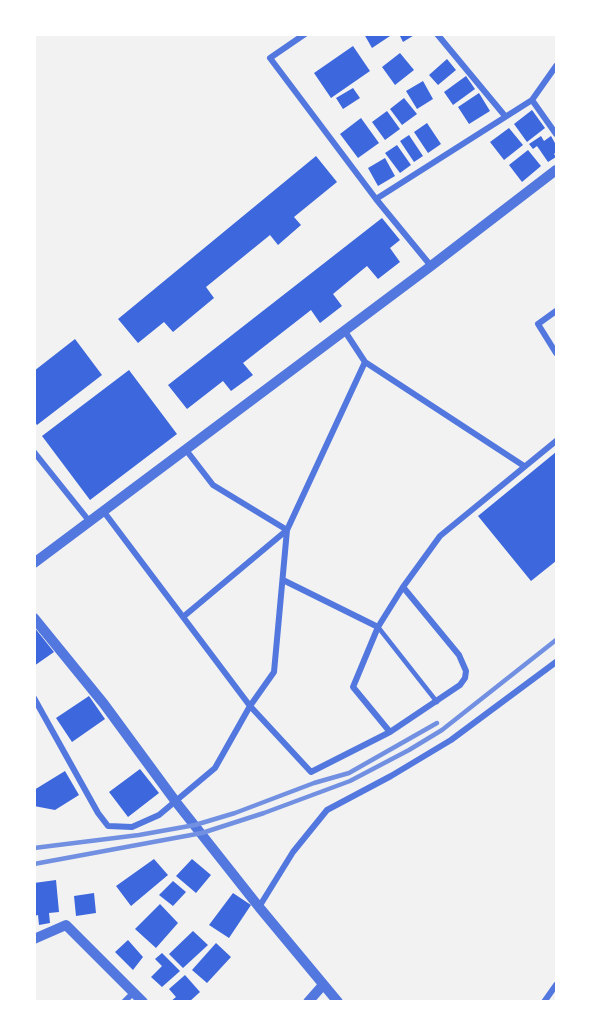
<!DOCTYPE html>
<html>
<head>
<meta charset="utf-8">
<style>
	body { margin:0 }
	#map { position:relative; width:591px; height:1036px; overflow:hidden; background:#f2f2f2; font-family:Figtree,sans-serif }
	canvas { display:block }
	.frame { position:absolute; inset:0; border:36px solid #fff; pointer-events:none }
</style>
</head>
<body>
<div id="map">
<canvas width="591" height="1036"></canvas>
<div class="frame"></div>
</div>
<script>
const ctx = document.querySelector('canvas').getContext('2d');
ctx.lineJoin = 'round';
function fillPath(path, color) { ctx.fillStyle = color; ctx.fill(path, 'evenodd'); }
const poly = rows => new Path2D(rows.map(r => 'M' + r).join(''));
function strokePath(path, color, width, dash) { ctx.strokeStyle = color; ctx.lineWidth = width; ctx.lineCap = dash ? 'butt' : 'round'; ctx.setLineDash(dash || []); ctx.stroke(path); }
fillPath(poly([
	[364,34,393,34,372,48],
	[399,34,416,34,403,42],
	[353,46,370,71,331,98,314,73],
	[400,53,414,70,395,85,382,67],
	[447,59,456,70,438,85,429,75],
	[466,76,475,89,453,105,444,92],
	[423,81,433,99,417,109,406,91],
	[353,88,360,98,343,109,336,98],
	[479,93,490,111,469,124,458,107],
	[404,98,417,114,402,125,390,109],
	[532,110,545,128,527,142,514,124],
	[387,111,400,129,385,140,372,122],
	[361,118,379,143,358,158,340,134],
	[427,123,441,144,428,153,414,132],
	[509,128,523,145,504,160,490,142],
	[409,135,423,156,414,162,400,141],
	[541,136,544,141,551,136,556,145,556,152,554,154,556,157,548,162,537,146,533,149,529,144],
	[397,145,411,165,400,173,385,153],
	[528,150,541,166,522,182,509,165],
	[316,156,337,182,294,217,301,225,278,245,270,235,206,287,214,298,173,332,164,322,138,343,118,319],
	[385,158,395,176,378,186,368,168],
	[382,218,400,240,390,248,400,262,378,279,367,266,333,294,342,306,320,323,311,310,243,363,253,375,231,391,223,381,187,409,168,385],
	[75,339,102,375,37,425,34,421,34,371],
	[129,370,177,434,90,500,42,436],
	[556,452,556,561,531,581,478,516],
	[34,627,54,652,34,666],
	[89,696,105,719,72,742,56,718],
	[140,769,159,793,128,817,109,792],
	[65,771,79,795,55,810,34,806,34,790],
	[154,859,168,875,131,906,116,886],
	[192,859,211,875,196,893,176,876],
	[56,880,59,912,49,913,50,923,39,925,38,915,34,916,34,883],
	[173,881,186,892,173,906,159,895],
	[94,893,96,913,76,916,74,896],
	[233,893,251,905,229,938,209,925],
	[160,904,178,923,156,948,135,929],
	[193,931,208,945,183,968,169,954],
	[128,940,143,957,133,970,115,952],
	[216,943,231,957,207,983,192,970],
	[162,953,180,971,162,987,151,977,162,966,155,959],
	[185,975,200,992,189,1002,170,1002,176,997,169,989]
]), '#3d67dc');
strokePath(poly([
	[378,627,437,702]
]), '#5277de', 4.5);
strokePath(poly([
	[305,34,270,58,376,199,431,266],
	[437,34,505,116],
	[532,100,556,134],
	[376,199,532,100,556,66],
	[556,311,538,324,556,353],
	[344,330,365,362,524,466],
	[34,452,90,522],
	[104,512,250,706,311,772,390,732,460,685,465,678,466,671,459,655,403,587],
	[283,580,378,627],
	[183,617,287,530,213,485,186,450],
	[34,698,98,813,108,826,132,827,159,815,215,768,250,706,274,672,287,530,365,362],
	[390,732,353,687,378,627,403,587,440,536,556,441],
	[259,907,293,852,327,810,391,776,451,740,556,662],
	[124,1002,134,992],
	[544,1002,556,985]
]), '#5277de', 6);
strokePath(poly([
	[34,563,431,266,556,170],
	[34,618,104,704,176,802,259,907,338,1002],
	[34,939,66,925,143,1002],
	[308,1002,323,985]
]), '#5277de', 10);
strokePath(poly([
	[34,848,139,835,195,825,235,813,314,783,349,773,437,723],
	[34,864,202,833,264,813,350,781,409,750,442,730,556,640]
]), '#7290e2', 4.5);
</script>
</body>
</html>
